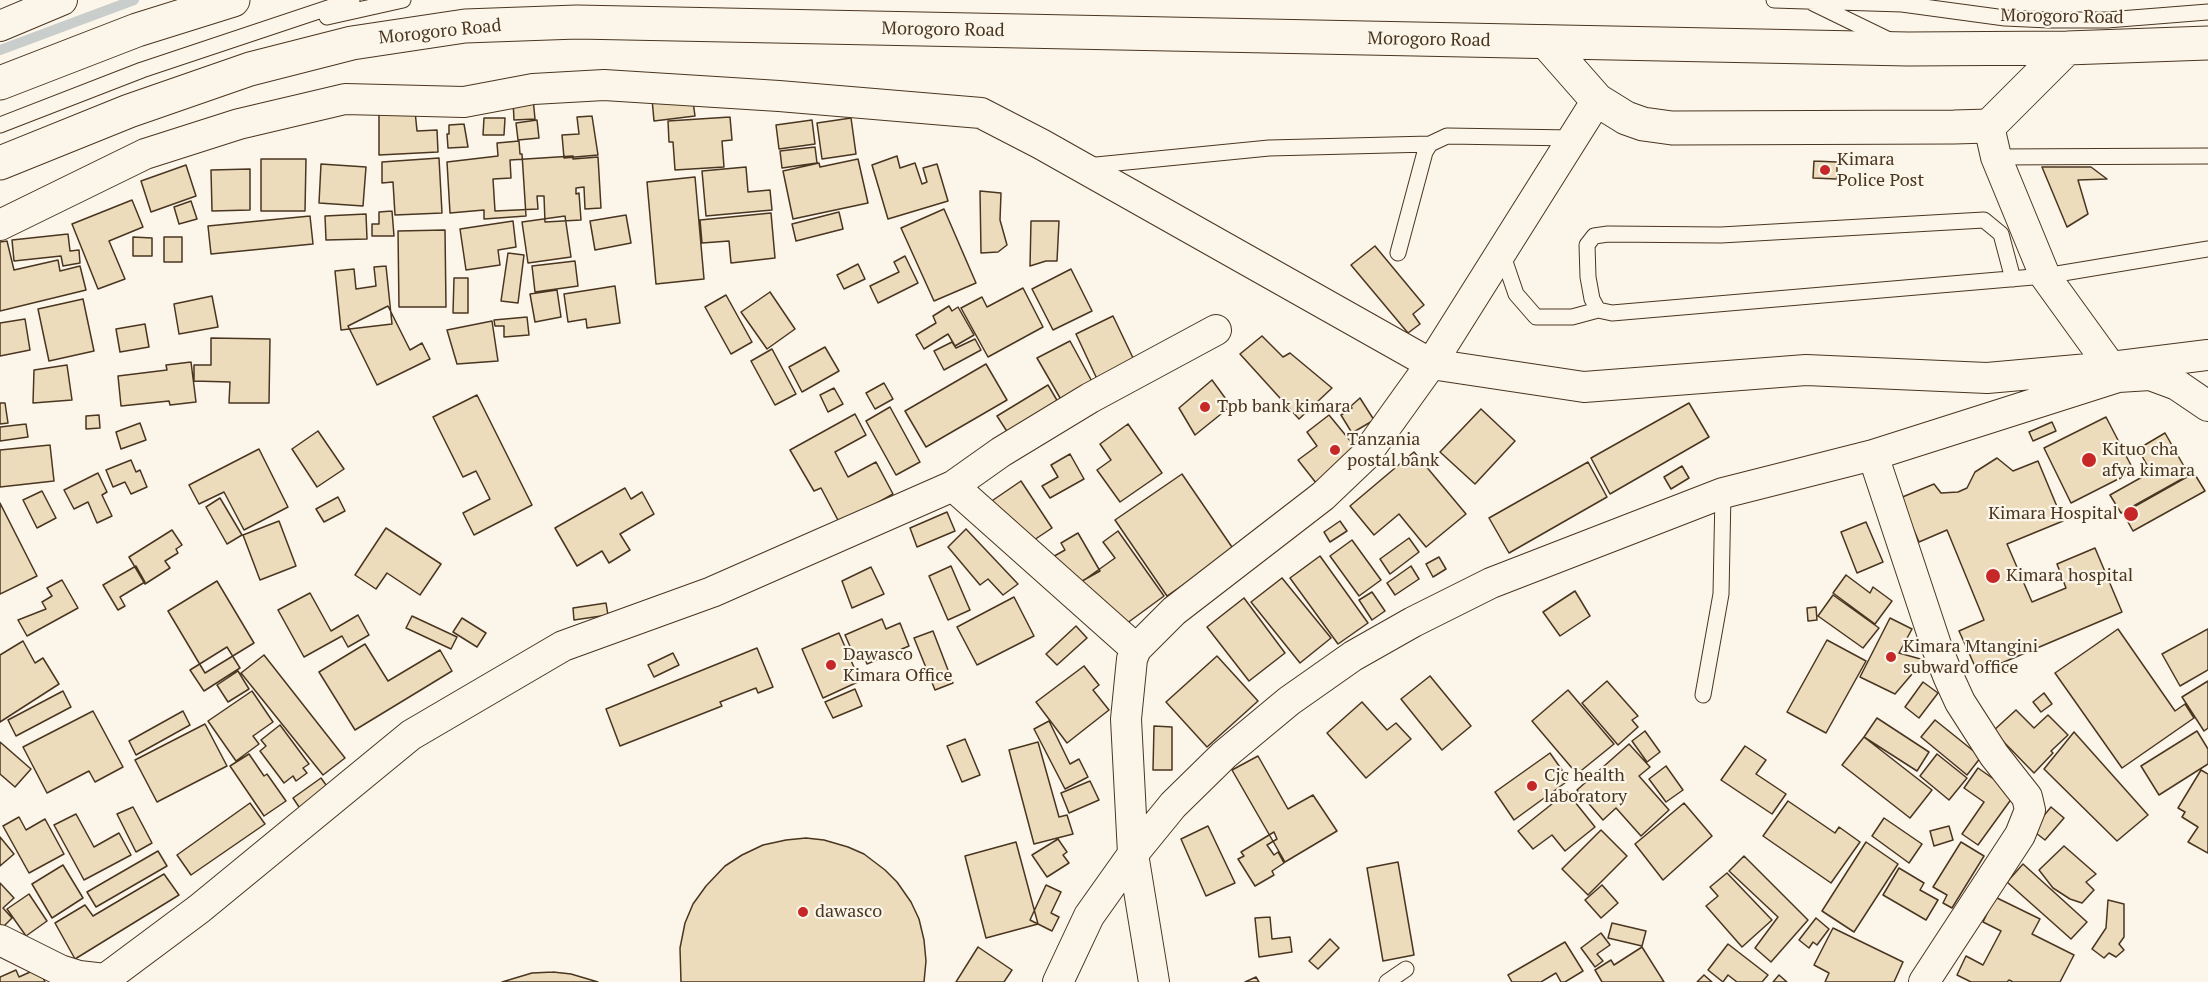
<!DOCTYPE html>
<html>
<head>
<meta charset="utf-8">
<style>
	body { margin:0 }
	canvas { display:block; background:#fbf6e9 }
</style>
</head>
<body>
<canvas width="2208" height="982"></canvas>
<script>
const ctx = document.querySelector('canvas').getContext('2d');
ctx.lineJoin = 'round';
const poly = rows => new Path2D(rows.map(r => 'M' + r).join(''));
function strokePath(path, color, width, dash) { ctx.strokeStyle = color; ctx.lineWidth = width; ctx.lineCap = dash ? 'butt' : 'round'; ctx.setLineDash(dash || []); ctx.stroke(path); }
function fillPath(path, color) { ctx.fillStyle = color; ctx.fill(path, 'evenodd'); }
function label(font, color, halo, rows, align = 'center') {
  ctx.font = font + ' "PT Serif",serif'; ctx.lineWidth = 4.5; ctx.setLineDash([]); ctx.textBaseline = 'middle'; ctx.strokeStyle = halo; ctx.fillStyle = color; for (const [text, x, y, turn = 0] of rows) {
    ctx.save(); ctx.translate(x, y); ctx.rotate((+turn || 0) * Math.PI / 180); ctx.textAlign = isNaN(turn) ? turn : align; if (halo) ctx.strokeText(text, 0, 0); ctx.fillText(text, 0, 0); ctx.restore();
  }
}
strokePath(poly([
	[0,50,134,0]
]), '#c9cecd', 10);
const building = poly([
	[692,94,695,116,654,121,652,99,692,94],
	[533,98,535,119,514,120,513,100,533,98],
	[415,111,417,131,437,130,438,152,379,155,379,113,415,111],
	[592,116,598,155,564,158,562,135,579,134,577,117,592,116],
	[730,117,732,140,722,141,724,167,675,170,673,142,669,142,668,121,730,117],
	[484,118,505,118,504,135,483,135,484,118],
	[851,118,856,154,822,159,817,123,851,118],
	[537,120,539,138,518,140,516,123,537,120],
	[812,120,815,144,779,149,776,125,812,120],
	[464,124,468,147,448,148,447,134,449,134,449,125,464,124],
	[519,141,520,154,522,154,526,216,484,219,484,210,450,213,447,162,498,156,497,143,519,141],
	[815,147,817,163,782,168,780,151,815,147],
	[573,156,573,159,598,157,601,208,585,209,584,187,576,188,576,194,579,193,581,220,545,222,544,196,537,196,538,209,495,211,493,179,511,178,510,160,573,156],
	[897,156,900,168,915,163,922,184,927,182,923,168,937,164,948,201,888,219,872,165,897,156],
	[439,158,442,213,395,215,393,182,382,183,382,162,439,158],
	[261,159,306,159,305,211,261,211,261,159],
	[858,159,868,203,793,219,783,171,819,163,820,167,858,159],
	[1814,161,1837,162,1837,179,1813,178,1814,161],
	[321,164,366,167,363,206,319,203,321,164],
	[186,165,196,196,151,212,141,181,186,165],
	[746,167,748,192,770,190,772,210,706,216,702,171,746,167],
	[2042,167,2091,167,2107,179,2078,180,2088,214,2067,227,2042,167],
	[250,169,250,210,212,211,211,170,250,169],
	[695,177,704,279,656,284,647,182,695,177],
	[980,191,1001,193,1000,220,1007,245,998,252,981,253,980,191],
	[132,200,143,227,109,241,125,279,98,289,72,224,132,200],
	[191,201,197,219,179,224,174,207,191,201],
	[944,209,976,283,934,301,901,228,944,209],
	[392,211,394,236,372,236,372,224,379,224,379,212,392,211],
	[839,212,843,229,796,241,792,224,839,212],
	[771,213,775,258,731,263,729,241,702,243,700,220,771,213],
	[366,214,367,239,326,240,325,216,366,214],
	[626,215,631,243,595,250,590,221,626,215],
	[310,216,313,244,211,254,208,226,310,216],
	[565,216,571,257,528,263,522,222,565,216],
	[513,221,516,247,498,250,500,265,466,270,460,229,513,221],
	[1031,221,1059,221,1057,261,1046,261,1030,266,1031,221],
	[445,230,446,307,399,307,398,231,445,230],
	[68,234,70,251,79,250,80,263,63,266,61,256,14,261,12,240,68,234],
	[133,237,152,238,152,256,133,256,133,237],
	[164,237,182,237,182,262,164,262,164,237],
	[7,241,14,270,58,260,60,271,80,266,86,290,0,311,0,242,7,241],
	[1375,246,1424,305,1413,314,1420,324,1408,333,1351,265,1375,246],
	[508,253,524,255,518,303,501,301,508,253],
	[905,256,918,283,878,303,870,286,899,272,894,262,905,256],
	[575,261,578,286,535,292,532,266,575,261],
	[858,264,865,279,844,289,837,275,858,264],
	[386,266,392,324,341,330,335,271,354,269,356,289,376,286,374,267,386,266],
	[1071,269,1092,311,1053,330,1032,289,1071,269],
	[454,278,468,278,468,313,453,313,454,278],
	[615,286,620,323,587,328,586,319,568,322,564,294,615,286],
	[1023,288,1043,327,988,357,961,308,982,297,987,307,1023,288],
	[557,290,561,317,535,322,530,294,557,290],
	[770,292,795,329,767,349,741,312,770,292],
	[726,295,752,342,731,354,705,307,726,295],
	[212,296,218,327,179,334,174,304,212,296],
	[83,299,94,351,49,361,38,309,83,299],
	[388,306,410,350,422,343,430,359,377,385,348,326,388,306],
	[949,306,952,311,958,307,974,335,955,346,948,334,924,349,916,335,936,323,933,316,949,306],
	[1113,316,1134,360,1097,379,1076,334,1113,316],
	[527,317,529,335,504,337,504,326,495,326,494,320,527,317],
	[25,319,30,350,0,356,0,323,25,319],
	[492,321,498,361,457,364,447,330,492,321],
	[145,324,149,347,120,352,116,329,145,324],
	[1262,336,1283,357,1290,353,1332,388,1299,419,1240,354,1262,336],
	[211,338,270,339,269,403,229,403,230,382,194,381,194,365,211,365,211,338],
	[975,339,981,350,944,370,934,351,952,342,956,348,975,339],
	[1070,341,1095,387,1063,403,1037,358,1070,341],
	[825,347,839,371,802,392,789,367,825,347],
	[772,349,796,394,775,405,751,361,772,349],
	[191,362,196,402,170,405,169,401,121,406,118,376,167,370,166,365,191,362],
	[986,364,1007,400,926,447,905,411,986,364],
	[67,365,72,400,33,403,34,370,67,365],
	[1212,380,1231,406,1195,435,1179,408,1212,380],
	[884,383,893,399,875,409,866,393,884,383],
	[1048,385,1058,402,1008,433,997,416,1048,385],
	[834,388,843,404,828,412,820,395,834,388],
	[477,395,532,505,474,535,463,513,490,499,476,471,463,477,433,417,477,395],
	[1360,398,1374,420,1352,433,1341,415,1352,408,1351,406,1360,398],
	[0,403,5,403,8,423,0,424,0,403],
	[1689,403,1709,437,1610,494,1591,458,1689,403],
	[890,407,920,462,896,475,866,421,890,407],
	[1481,409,1515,441,1475,484,1440,452,1481,409],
	[855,414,866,435,835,452,848,477,876,462,893,494,840,524,821,488,814,491,790,450,855,414],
	[99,415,100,428,86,429,86,416,99,415],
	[1329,415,1361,454,1320,488,1298,460,1317,446,1307,432,1329,415],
	[2106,417,2134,471,2071,503,2044,448,2106,417],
	[2052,422,2056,431,2033,441,2029,432,2052,422],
	[140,423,146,440,121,449,116,432,140,423],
	[26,424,28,437,0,441,0,427,26,424],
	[1128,424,1162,473,1120,502,1097,470,1111,460,1100,444,1128,424],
	[318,431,344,469,317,487,292,449,318,431],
	[2165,433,2189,475,2121,513,2110,495,2151,472,2138,449,2165,433],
	[50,445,54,481,0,487,0,450,50,445],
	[259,449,288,507,244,530,224,492,199,504,189,485,259,449],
	[1414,452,1466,514,1426,547,1399,514,1374,535,1350,506,1414,452],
	[1070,454,1084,479,1050,498,1042,486,1058,477,1051,465,1070,454],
	[1997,458,2013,471,2038,461,2063,521,2007,544,2032,602,2066,588,2057,564,2095,548,2122,612,1978,673,1959,631,1984,620,1947,530,1919,542,1900,498,1934,484,1941,493,1958,492,1967,488,1975,472,1997,458],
	[131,460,136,472,140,470,147,487,131,494,125,482,113,487,106,470,131,460],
	[1588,462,1607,497,1509,553,1489,518,1588,462],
	[1682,466,1689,478,1671,489,1664,477,1682,466],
	[98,473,107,492,102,495,112,516,97,523,88,502,74,509,64,490,98,473],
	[2194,473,2205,491,2133,531,2123,513,2194,473],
	[1182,474,1234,550,1167,596,1115,520,1182,474],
	[1021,481,1052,528,1010,556,980,509,1021,481],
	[625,488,631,499,642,492,654,514,620,534,630,550,609,563,602,551,577,566,555,528,625,488],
	[42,491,56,518,37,528,23,500,42,491],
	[338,497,345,511,324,522,316,509,338,497],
	[220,498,242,535,227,544,206,507,220,498],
	[0,503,37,576,0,594,0,503],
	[947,512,955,531,917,547,910,528,947,512],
	[279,521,296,566,260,580,243,535,279,521],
	[1340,521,1347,531,1330,542,1324,532,1340,521],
	[1866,522,1883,562,1857,573,1841,532,1866,522],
	[386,528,441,564,420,595,387,573,376,589,355,575,386,528],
	[966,529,1018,584,1003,595,988,579,980,585,948,547,966,529],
	[172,530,182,545,176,549,178,553,165,561,170,568,145,584,129,557,172,530],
	[1118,531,1164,596,1115,632,1080,583,1115,558,1103,542,1118,531],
	[1078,533,1100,571,1066,590,1049,559,1065,550,1061,543,1078,533],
	[1409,538,1419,552,1390,574,1380,559,1409,538],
	[1352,540,1381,580,1359,596,1330,556,1352,540],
	[1320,556,1368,623,1338,644,1290,578,1320,556],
	[1439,557,1446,569,1433,577,1426,564,1439,557],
	[136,566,145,582,120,597,125,606,118,610,103,585,136,566],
	[951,566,970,610,948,620,929,576,951,566],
	[1411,566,1419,579,1395,595,1387,583,1411,566],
	[871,567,884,594,852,608,842,581,871,567],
	[1846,575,1870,593,1873,587,1892,601,1875,624,1833,593,1846,575],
	[1282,578,1331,638,1300,663,1251,602,1282,578],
	[62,580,78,608,27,636,18,620,46,609,42,602,52,596,47,588,62,580],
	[217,581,254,643,205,673,168,611,217,581],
	[1575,591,1590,616,1560,636,1543,612,1575,591],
	[1372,592,1385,611,1372,620,1359,600,1372,592],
	[310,593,331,631,358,615,369,635,348,647,342,636,304,657,278,610,310,593],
	[1833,595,1879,628,1863,648,1818,616,1833,595],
	[1014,597,1034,636,977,665,957,627,1014,597],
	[1244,598,1285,653,1249,681,1207,627,1244,598],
	[606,603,608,615,574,620,573,608,606,603],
	[1816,607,1817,620,1808,621,1807,608,1816,607],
	[412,616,457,637,451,649,406,628,412,616],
	[462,618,486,633,477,647,453,632,462,618],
	[1890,618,1912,629,1899,653,1924,660,1895,694,1860,677,1890,618],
	[882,619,886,629,900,623,909,646,867,664,864,656,856,660,845,635,882,619],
	[1076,626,1087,638,1057,665,1046,654,1076,626],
	[2118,629,2175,711,2185,704,2194,718,2122,768,2055,673,2118,629],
	[2208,629,2208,670,2180,686,2162,654,2208,629],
	[933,631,953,683,935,690,914,638,933,631],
	[839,633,860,681,823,698,802,649,839,633],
	[1827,640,1866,661,1826,733,1787,712,1827,640],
	[23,641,35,663,43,658,59,684,0,722,0,655,23,641],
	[365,644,388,681,440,650,452,671,355,730,319,672,365,644],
	[227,647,240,668,204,691,190,670,227,647],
	[757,648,773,687,758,693,756,688,720,702,722,706,620,746,606,709,757,648],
	[673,653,679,665,654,677,648,665,673,653],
	[264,655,345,758,323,775,241,673,264,655],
	[1217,656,1258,701,1207,747,1166,702,1217,656],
	[1084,666,1099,685,1093,690,1109,710,1067,743,1036,702,1084,666],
	[238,671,249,689,228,702,217,685,238,671],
	[1430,676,1471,726,1442,750,1401,699,1430,676],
	[1607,681,1638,716,1632,720,1638,727,1618,745,1582,703,1607,681],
	[2208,681,2208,728,2204,731,2182,697,2208,681],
	[1923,682,1938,693,1919,718,1905,707,1923,682],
	[855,689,862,706,833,718,825,702,855,689],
	[1568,690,1614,744,1577,774,1532,721,1568,690],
	[63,691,71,707,16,736,8,720,63,691],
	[252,691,273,722,253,736,259,744,236,761,208,721,252,691],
	[2044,693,2052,704,2041,712,2033,702,2044,693],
	[1362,702,1387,730,1396,723,1411,739,1366,778,1327,733,1362,702],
	[2016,710,2034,728,2048,715,2068,735,2051,751,2053,753,2034,773,1993,731,2016,710],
	[93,711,123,767,95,782,89,771,47,793,23,747,93,711],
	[183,711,190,725,136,755,129,741,183,711],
	[1877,718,1929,752,1917,771,1864,737,1877,718],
	[1935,720,1981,757,1967,775,1921,737,1935,720],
	[1049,721,1070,764,1079,759,1088,777,1065,789,1034,729,1049,721],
	[205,724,227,766,157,802,135,760,205,724],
	[280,725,309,764,303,768,307,773,296,781,293,776,284,783,260,751,266,746,261,740,280,725],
	[1154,726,1172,727,1172,770,1153,770,1154,726],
	[1645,731,1660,752,1647,762,1632,741,1645,731],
	[2197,731,2208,749,2208,764,2159,795,2141,766,2197,731],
	[2074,732,2148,815,2117,841,2044,769,2074,732],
	[1864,737,1932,790,1910,818,1842,765,1864,737],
	[965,739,980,775,962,782,947,746,965,739],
	[0,742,31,769,15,787,0,774,0,742],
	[1038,742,1059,817,1067,815,1073,834,1034,844,1009,750,1038,742],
	[1629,744,1650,767,1639,776,1669,810,1641,836,1616,808,1603,820,1577,790,1629,744],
	[1745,746,1766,760,1756,774,1786,794,1772,814,1721,780,1745,746],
	[1550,753,1569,780,1514,820,1495,792,1550,753],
	[249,754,264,776,267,774,286,801,264,816,230,766,249,754],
	[1937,754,1967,778,1949,800,1920,776,1937,754],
	[1258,756,1288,809,1313,795,1337,831,1285,862,1232,770,1258,756],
	[1666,766,1683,790,1666,802,1649,779,1666,766],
	[1978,768,2015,794,1978,845,1962,834,1984,802,1964,788,1978,768],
	[2201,770,2208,774,2208,853,2188,842,2198,827,2182,817,2185,812,2178,808,2201,770],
	[321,778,329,789,301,810,293,798,321,778],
	[1090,781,1099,800,1069,813,1061,793,1090,781],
	[1567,792,1595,827,1565,851,1552,835,1533,849,1518,831,1567,792],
	[1788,801,1835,833,1839,827,1860,842,1831,883,1763,836,1788,801],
	[250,803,265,824,191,875,177,855,250,803],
	[1684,803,1712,836,1663,880,1635,844,1684,803],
	[133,807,152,843,136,852,117,814,133,807],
	[2051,807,2064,818,2045,840,2032,830,2051,807],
	[76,814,94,847,119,833,131,855,84,880,54,825,76,814],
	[19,817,26,830,45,819,64,854,29,873,3,826,19,817],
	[1884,818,1922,844,1909,863,1872,836,1884,818],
	[1208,826,1235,883,1206,896,1181,839,1208,826],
	[1949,826,1953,840,1934,846,1930,831,1949,826],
	[1601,830,1627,856,1588,895,1562,869,1601,830],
	[1274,832,1277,839,1267,845,1274,855,1278,852,1284,863,1272,871,1274,875,1255,886,1238,859,1244,856,1241,852,1274,832],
	[0,837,14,854,0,866,0,837],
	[806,838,824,840,848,847,864,854,885,870,897,882,911,902,919,919,924,940,926,961,924,982,681,982,680,948,685,923,693,904,706,886,725,866,742,855,763,845,786,840,806,838],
	[1058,839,1067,852,1063,855,1069,863,1047,877,1032,855,1058,839],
	[1016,842,1038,924,986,938,965,856,1016,842],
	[1866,842,1898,864,1854,932,1822,911,1866,842],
	[1961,842,1984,856,1952,908,1943,903,1947,895,1933,887,1961,842],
	[2064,846,2096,874,2086,882,2094,890,2082,903,2070,899,2053,888,2039,870,2064,846],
	[158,851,167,866,96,907,87,892,158,851],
	[1744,856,1808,920,1771,962,1755,948,1778,917,1729,871,1744,856],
	[1398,862,1414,955,1383,961,1367,868,1398,862],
	[2023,864,2087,922,2071,939,2007,882,2023,864],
	[63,865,83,898,52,918,32,884,63,865],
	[1899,868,1924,883,1920,890,1938,900,1926,920,1883,895,1899,868],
	[1727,873,1772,920,1742,947,1706,906,1718,896,1710,887,1727,873],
	[164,874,179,895,75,959,55,923,85,905,93,916,164,874],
	[0,883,14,898,3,908,12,918,0,930,0,883],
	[1046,885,1061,892,1051,913,1059,917,1052,931,1030,920,1046,885],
	[1602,885,1618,903,1601,918,1585,900,1602,885],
	[29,894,47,921,26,936,7,909,29,894],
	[1995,897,2040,919,2032,934,2074,955,2060,982,2013,982,2009,980,2007,982,1971,982,1957,975,1966,956,1983,965,2001,931,1983,922,1995,897],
	[2108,900,2124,904,2124,937,2119,944,2124,950,2116,957,2109,953,2104,958,2092,949,2106,928,2108,900],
	[1270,917,1272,939,1290,937,1292,952,1259,957,1255,918,1270,917],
	[1816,918,1829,929,1817,945,1813,942,1809,948,1799,940,1816,918],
	[1612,923,1646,931,1642,946,1608,938,1612,923],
	[1833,928,1903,962,1894,982,1825,982,1829,973,1814,965,1833,928],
	[1601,933,1610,945,1597,954,1603,961,1595,967,1581,948,1601,933],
	[1330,939,1339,948,1318,969,1309,961,1330,939],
	[1565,942,1583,971,1565,982,1561,982,1556,973,1541,982,1512,982,1508,975,1565,942],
	[1728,944,1768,975,1762,982,1737,982,1728,975,1723,982,1708,970,1728,944],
	[978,947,1012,970,1004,982,956,982,978,947],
	[1642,947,1664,982,1602,982,1595,970,1611,960,1614,965,1642,947],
	[39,968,45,982,0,982,0,977,16,970,19,977,39,968],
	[553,972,571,974,598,982,502,982,532,973,553,972],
	[1704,975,1712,982,1697,982,1704,975],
	[1779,975,1787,982,1773,982,1779,975],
	[1256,977,1259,982,1245,982,1256,977]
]);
fillPath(building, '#ecdcbc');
strokePath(building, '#4a3520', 1.5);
const service = poly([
	[1774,0,1902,4,2005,18,2049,20,2107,20,2208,12],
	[1813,3,1889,40],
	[327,17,403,0],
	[0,125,142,70,352,0],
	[1996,157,2208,156],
	[1086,166,1269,148,1430,144],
	[1398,253,1425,152,1430,144,1447,136,1573,138],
	[1502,253,1516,294,1536,317,1572,317,1598,310],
	[2013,279,2001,234,1984,220,1721,235,1608,234,1594,236,1587,245,1588,277,1592,299,1598,310,1612,313,2045,276,2208,249],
	[1703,695,1721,594,1723,493],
	[1387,982,1406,969]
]);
const minor = poly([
	[0,26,62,0],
	[1989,126,1996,157,2045,276,2118,377],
	[0,225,145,154,239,124,345,99,464,102,533,89,604,85,779,96,981,113,1041,144,1431,364,1584,387,1806,370,1987,378,2111,367,2208,355],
	[1873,455,1937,648,1949,678,1960,702,1994,755,2027,797,2030,810,2020,835,1924,982],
	[953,486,1136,649],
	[0,940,60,970,79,976,105,979],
	[101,982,199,909,411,735,563,646,712,592,953,486,1001,452,1090,398,1216,330],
	[1058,982,1089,916,1133,854,1173,805,1224,755,1289,701,1353,656,1413,622,1491,583,1723,493,1873,455,2118,377,2150,375,2177,385,2208,406],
	[1154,982,1133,854,1126,719,1132,659,1136,649,1174,611,1323,496,1365,456,1431,364,1597,100]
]);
const tertiary = poly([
	[1546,42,1597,100,1626,118,1643,124,1672,128,1954,127,1989,126]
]);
const trunk = poly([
	[0,83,137,30,233,0],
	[1989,126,2067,48],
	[0,163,129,111,250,69,352,43,465,26,577,22,1908,49,2067,48,2208,43]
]);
strokePath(service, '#4a3520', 17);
strokePath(minor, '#4a3520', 32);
strokePath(tertiary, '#4a3520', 35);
strokePath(trunk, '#4a3520', 35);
strokePath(service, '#fbf6e9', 15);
strokePath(minor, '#fbf6e9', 30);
strokePath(tertiary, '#fbf6e9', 33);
strokePath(trunk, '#fbf6e9', 33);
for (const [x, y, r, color] of [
	[1825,170,6,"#c62828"],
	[1205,407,6,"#c62828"],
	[1335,450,6,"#c62828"],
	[2089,460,8,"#c62828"],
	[2131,514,8,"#c62828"],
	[1993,576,8,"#c62828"],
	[1891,657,6,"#c62828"],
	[831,665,6,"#c62828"],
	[1532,786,6,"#c62828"],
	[803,912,6,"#c62828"]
]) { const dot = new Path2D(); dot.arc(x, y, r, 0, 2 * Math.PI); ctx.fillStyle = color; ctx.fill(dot); strokePath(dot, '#fbf6e9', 2); }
label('18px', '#4a3520', '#fbf6e9', [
	["Morogoro Road",2062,17,1],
	["Morogoro Road",943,30,1],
	["Morogoro Road",440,32,-6],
	["Morogoro Road",1429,40,1]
]);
label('18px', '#4a3520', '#fbf6e9', [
	["Kimara",1837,160],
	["Police Post",1837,181],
	["Tpb bank kimara",1217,407],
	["Tanzania",1347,440],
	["postal bank",1347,461],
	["Kituo cha",2102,450],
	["afya kimara",2102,471],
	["Kimara Hospital",2118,514,"right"],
	["Kimara hospital",2006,576],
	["Kimara Mtangini",1903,647],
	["subward office",1903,668],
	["Dawasco",843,655],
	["Kimara Office",843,676],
	["Cjc health",1544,776],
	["laboratory",1544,797],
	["dawasco",815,912]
], 'left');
</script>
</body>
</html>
